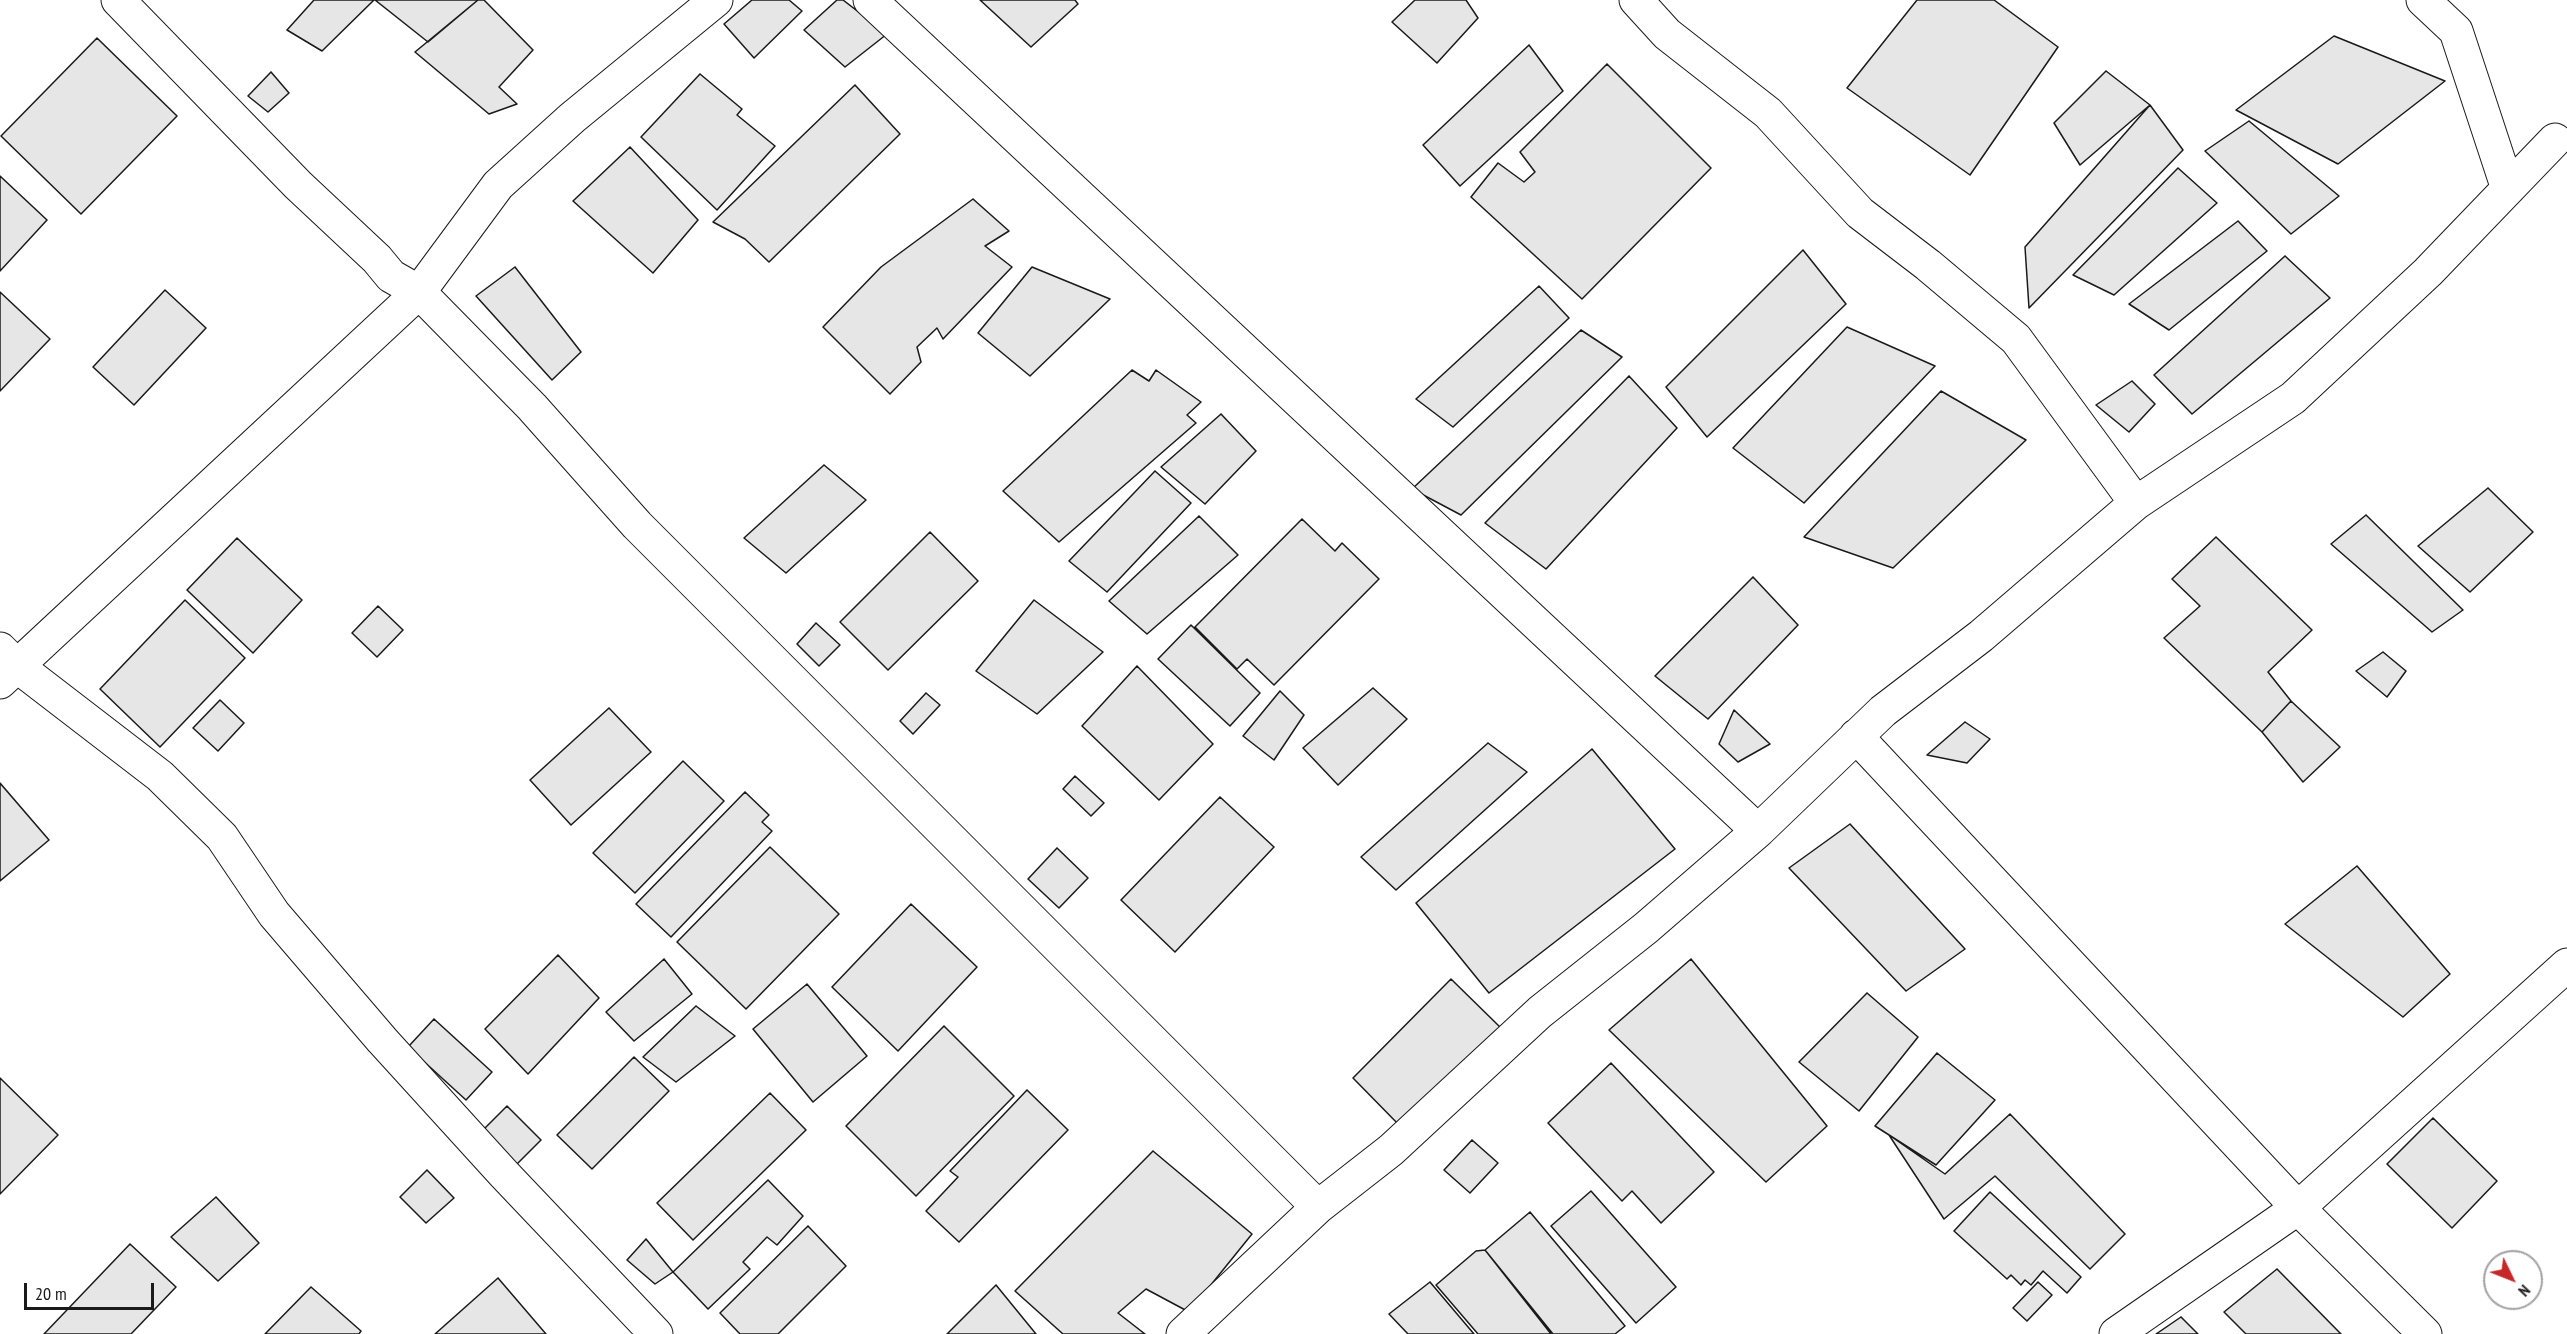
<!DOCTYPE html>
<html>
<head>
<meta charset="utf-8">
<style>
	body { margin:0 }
	#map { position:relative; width:2567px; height:1334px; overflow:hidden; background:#fff; font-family:"PT Sans Narrow",sans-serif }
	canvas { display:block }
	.north { position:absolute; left:2483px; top:1250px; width:60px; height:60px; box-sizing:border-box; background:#fff; border:2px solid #a3a3a3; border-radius:50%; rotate:133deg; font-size:16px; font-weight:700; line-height:24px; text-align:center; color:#1a1a1a }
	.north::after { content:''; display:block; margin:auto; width:21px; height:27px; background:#c62828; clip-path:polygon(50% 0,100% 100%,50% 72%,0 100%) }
	.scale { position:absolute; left:24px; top:1283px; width:130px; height:27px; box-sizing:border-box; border:3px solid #1a1a1a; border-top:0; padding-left:8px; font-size:18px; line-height:21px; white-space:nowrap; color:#1a1a1a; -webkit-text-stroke:4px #fff; paint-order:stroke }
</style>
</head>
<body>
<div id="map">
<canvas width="2567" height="1334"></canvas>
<div class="north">N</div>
<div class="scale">20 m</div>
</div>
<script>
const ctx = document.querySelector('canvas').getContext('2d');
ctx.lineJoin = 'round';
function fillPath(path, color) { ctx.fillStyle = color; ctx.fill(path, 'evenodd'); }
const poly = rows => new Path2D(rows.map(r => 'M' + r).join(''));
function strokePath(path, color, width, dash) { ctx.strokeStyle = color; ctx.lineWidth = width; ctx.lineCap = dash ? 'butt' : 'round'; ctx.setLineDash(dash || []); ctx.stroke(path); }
const building = poly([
	[314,0,374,0,322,51,287,30,314,0],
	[375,0,478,0,428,42,375,0],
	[478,0,484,0,533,50,499,87,517,104,489,114,415,52,478,0],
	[752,0,789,0,802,11,754,58,724,24,752,0],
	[837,0,843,0,887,34,845,67,804,30,837,0],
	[980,0,1075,0,1078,4,1031,47,980,0],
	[1415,0,1466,0,1478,18,1437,63,1392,22,1415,0],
	[1917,0,1994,0,2058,47,1970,175,1847,88,1917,0],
	[2334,36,2445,81,2338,164,2236,110,2334,36],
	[97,38,177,116,81,214,1,136,97,38],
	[1529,45,1563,91,1460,186,1423,145,1529,45],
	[1607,64,1711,168,1582,299,1471,197,1498,163,1524,182,1535,172,1520,152,1607,64],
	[2106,71,2150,105,2080,165,2054,123,2106,71],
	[271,72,289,93,268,112,248,96,271,72],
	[700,74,742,109,737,115,775,146,717,210,641,137,700,74],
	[855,85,900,134,769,262,745,239,713,222,855,85],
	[2150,105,2183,150,2029,308,2025,247,2150,105],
	[2249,121,2339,196,2291,234,2205,151,2249,121],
	[630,147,698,220,653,273,573,201,630,147],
	[2178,168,2217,203,2114,295,2073,275,2178,168],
	[0,176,47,220,0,271,0,176],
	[973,199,1009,231,985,246,1012,267,943,339,937,328,917,347,921,362,890,394,823,327,881,267,973,199],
	[2238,221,2267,251,2169,330,2129,304,2238,221],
	[1803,250,1846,304,1707,437,1666,387,1803,250],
	[2285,256,2330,298,2192,414,2154,375,2285,256],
	[515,267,581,352,552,380,476,296,515,267],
	[1032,267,1110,299,1030,376,978,333,1032,267],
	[1539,286,1569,318,1453,427,1416,399,1539,286],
	[165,290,206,328,134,405,93,367,165,290],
	[0,292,50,339,0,391,0,292],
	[1847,327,1935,366,1804,503,1733,448,1847,327],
	[1581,330,1622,357,1461,515,1412,489,1581,330],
	[1132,370,1149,381,1156,370,1201,402,1187,415,1196,423,1059,542,1003,491,1132,370],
	[1629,376,1677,428,1546,569,1485,523,1629,376],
	[2132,381,2155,404,2129,432,2096,405,2132,381],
	[1941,391,2026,440,1893,568,1804,537,1941,391],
	[1221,414,1256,451,1205,504,1161,467,1221,414],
	[824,465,866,500,786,573,744,538,824,465],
	[1155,471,1191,503,1107,592,1069,561,1155,471],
	[2488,488,2533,532,2470,592,2418,546,2488,488],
	[2366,515,2463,610,2432,632,2331,544,2366,515],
	[1199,516,1238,555,1147,634,1109,601,1199,516],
	[1302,519,1335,551,1342,543,1379,579,1274,685,1247,659,1237,669,1195,627,1302,519],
	[930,532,978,581,888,670,840,622,930,532],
	[2216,537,2312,630,2268,672,2291,701,2262,732,2164,638,2200,606,2172,579,2216,537],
	[237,538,302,600,253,653,187,590,237,538],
	[1753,577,1798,625,1708,719,1655,676,1753,577],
	[185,600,245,658,160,747,100,689,185,600],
	[1034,600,1103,652,1037,714,976,671,1034,600],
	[378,606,403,630,377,657,352,633,378,606],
	[816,623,840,645,819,666,797,644,816,623],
	[1191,625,1260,693,1230,726,1158,659,1191,625],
	[2383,652,2406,671,2387,697,2356,671,2383,652],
	[1137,666,1213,744,1159,800,1082,726,1137,666],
	[1373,688,1407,719,1338,785,1303,748,1373,688],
	[1280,691,1304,715,1274,760,1243,736,1280,691],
	[926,693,940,705,913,734,900,721,926,693],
	[220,700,244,723,218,751,193,728,220,700],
	[2291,701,2340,747,2303,782,2262,732,2291,701],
	[609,708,651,752,571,825,530,780,609,708],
	[1734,710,1770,744,1738,762,1719,744,1734,710],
	[1965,722,1990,739,1967,763,1927,755,1965,722],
	[1488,743,1527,772,1396,890,1361,857,1488,743],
	[1592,749,1675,849,1489,993,1416,903,1592,749],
	[683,761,724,801,635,893,593,853,683,761],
	[1075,776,1104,803,1091,816,1063,789,1075,776],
	[0,783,49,840,0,881,0,783],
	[745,792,769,815,762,822,772,831,671,937,636,904,745,792],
	[1220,797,1274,847,1175,952,1121,900,1220,797],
	[1850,824,1965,949,1906,991,1789,868,1850,824],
	[770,847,839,914,746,1009,677,942,770,847],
	[1057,848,1088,878,1059,908,1028,879,1057,848],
	[2357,866,2450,974,2403,1017,2285,924,2357,866],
	[911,904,977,967,898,1051,832,987,911,904],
	[558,955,599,998,528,1074,485,1029,558,955],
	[664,959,692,994,634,1041,606,1012,664,959],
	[1691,959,1827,1126,1766,1182,1609,1030,1691,959],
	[1451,979,1501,1028,1402,1128,1353,1078,1451,979],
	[807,984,867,1056,813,1102,753,1029,807,984],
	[1867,993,1918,1037,1859,1111,1799,1062,1867,993],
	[696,1006,735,1036,676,1082,643,1057,696,1006],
	[434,1019,492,1072,466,1100,408,1047,434,1019],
	[944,1026,1014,1096,916,1196,846,1126,944,1026],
	[1937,1053,1995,1100,1936,1165,1875,1126,1937,1053],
	[634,1057,669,1091,592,1169,557,1135,634,1057],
	[1611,1063,1714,1172,1661,1223,1632,1191,1622,1201,1548,1123,1611,1063],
	[0,1078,58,1135,0,1194,0,1078],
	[1027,1090,1068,1130,959,1242,926,1211,958,1177,950,1171,1027,1090],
	[770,1093,806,1130,693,1240,657,1203,770,1093],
	[507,1106,541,1140,515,1166,481,1132,507,1106],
	[2010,1114,2125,1234,2090,1269,1995,1176,1944,1219,1889,1135,1945,1174,2010,1114],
	[2433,1118,2497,1181,2452,1228,2387,1164,2433,1118],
	[1472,1140,1498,1163,1470,1193,1444,1170,1472,1140],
	[1153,1151,1252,1234,1189,1312,1146,1289,1118,1313,1145,1334,1063,1334,1015,1291,1153,1151],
	[427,1170,454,1198,426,1223,400,1197,427,1170],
	[768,1180,803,1216,777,1245,767,1237,743,1262,750,1269,708,1309,673,1272,768,1180],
	[1591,1191,1676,1287,1636,1323,1551,1226,1591,1191],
	[1990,1192,2081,1277,2067,1293,2043,1271,2031,1285,2025,1280,2021,1285,2011,1275,2007,1279,1954,1231,1990,1192],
	[216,1197,259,1243,218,1281,171,1237,216,1197],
	[1530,1212,1625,1326,1615,1334,1553,1334,1485,1250,1530,1212],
	[808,1226,846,1266,778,1334,740,1334,720,1313,808,1226],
	[646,1239,673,1272,655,1284,627,1260,646,1239],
	[130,1244,176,1287,131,1334,44,1334,130,1244],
	[1485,1250,1551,1334,1478,1334,1436,1285,1476,1251,1485,1250],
	[2277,1269,2341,1334,2246,1334,2224,1312,2277,1269],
	[498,1278,546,1334,435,1334,498,1278],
	[1430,1282,1474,1334,1408,1334,1389,1314,1430,1282],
	[2038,1282,2052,1295,2027,1321,2013,1308,2038,1282],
	[996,1285,1036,1334,947,1334,996,1285],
	[311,1287,361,1331,359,1334,265,1334,311,1287],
	[2181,1317,2198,1334,2156,1334,2181,1317]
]);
fillPath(building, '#e6e6e6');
strokePath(building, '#1a1a1a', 1.5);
const street = poly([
	[118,0,298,185,377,259,391,276,419,292,532,407,637,525,1318,1207],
	[870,0,1758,831],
	[1636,0,1667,34,1768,113,1860,213,1928,265,2016,339,2136,503],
	[2423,0,2456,31,2508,189],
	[0,649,17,666,160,776,222,837,274,914,382,1040,504,1174,656,1334],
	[0,682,419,292,498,185,572,118,716,0],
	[1856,736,2298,1208,2425,1334],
	[1183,1334,1318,1207,1391,1150,1540,1012,1646,928,1758,831,1883,711,1981,636,2136,503,2293,398,2428,272,2555,140],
	[2116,1334,2298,1208,2567,965]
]);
strokePath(street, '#1a1a1a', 35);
strokePath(street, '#fff', 33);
</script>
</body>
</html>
